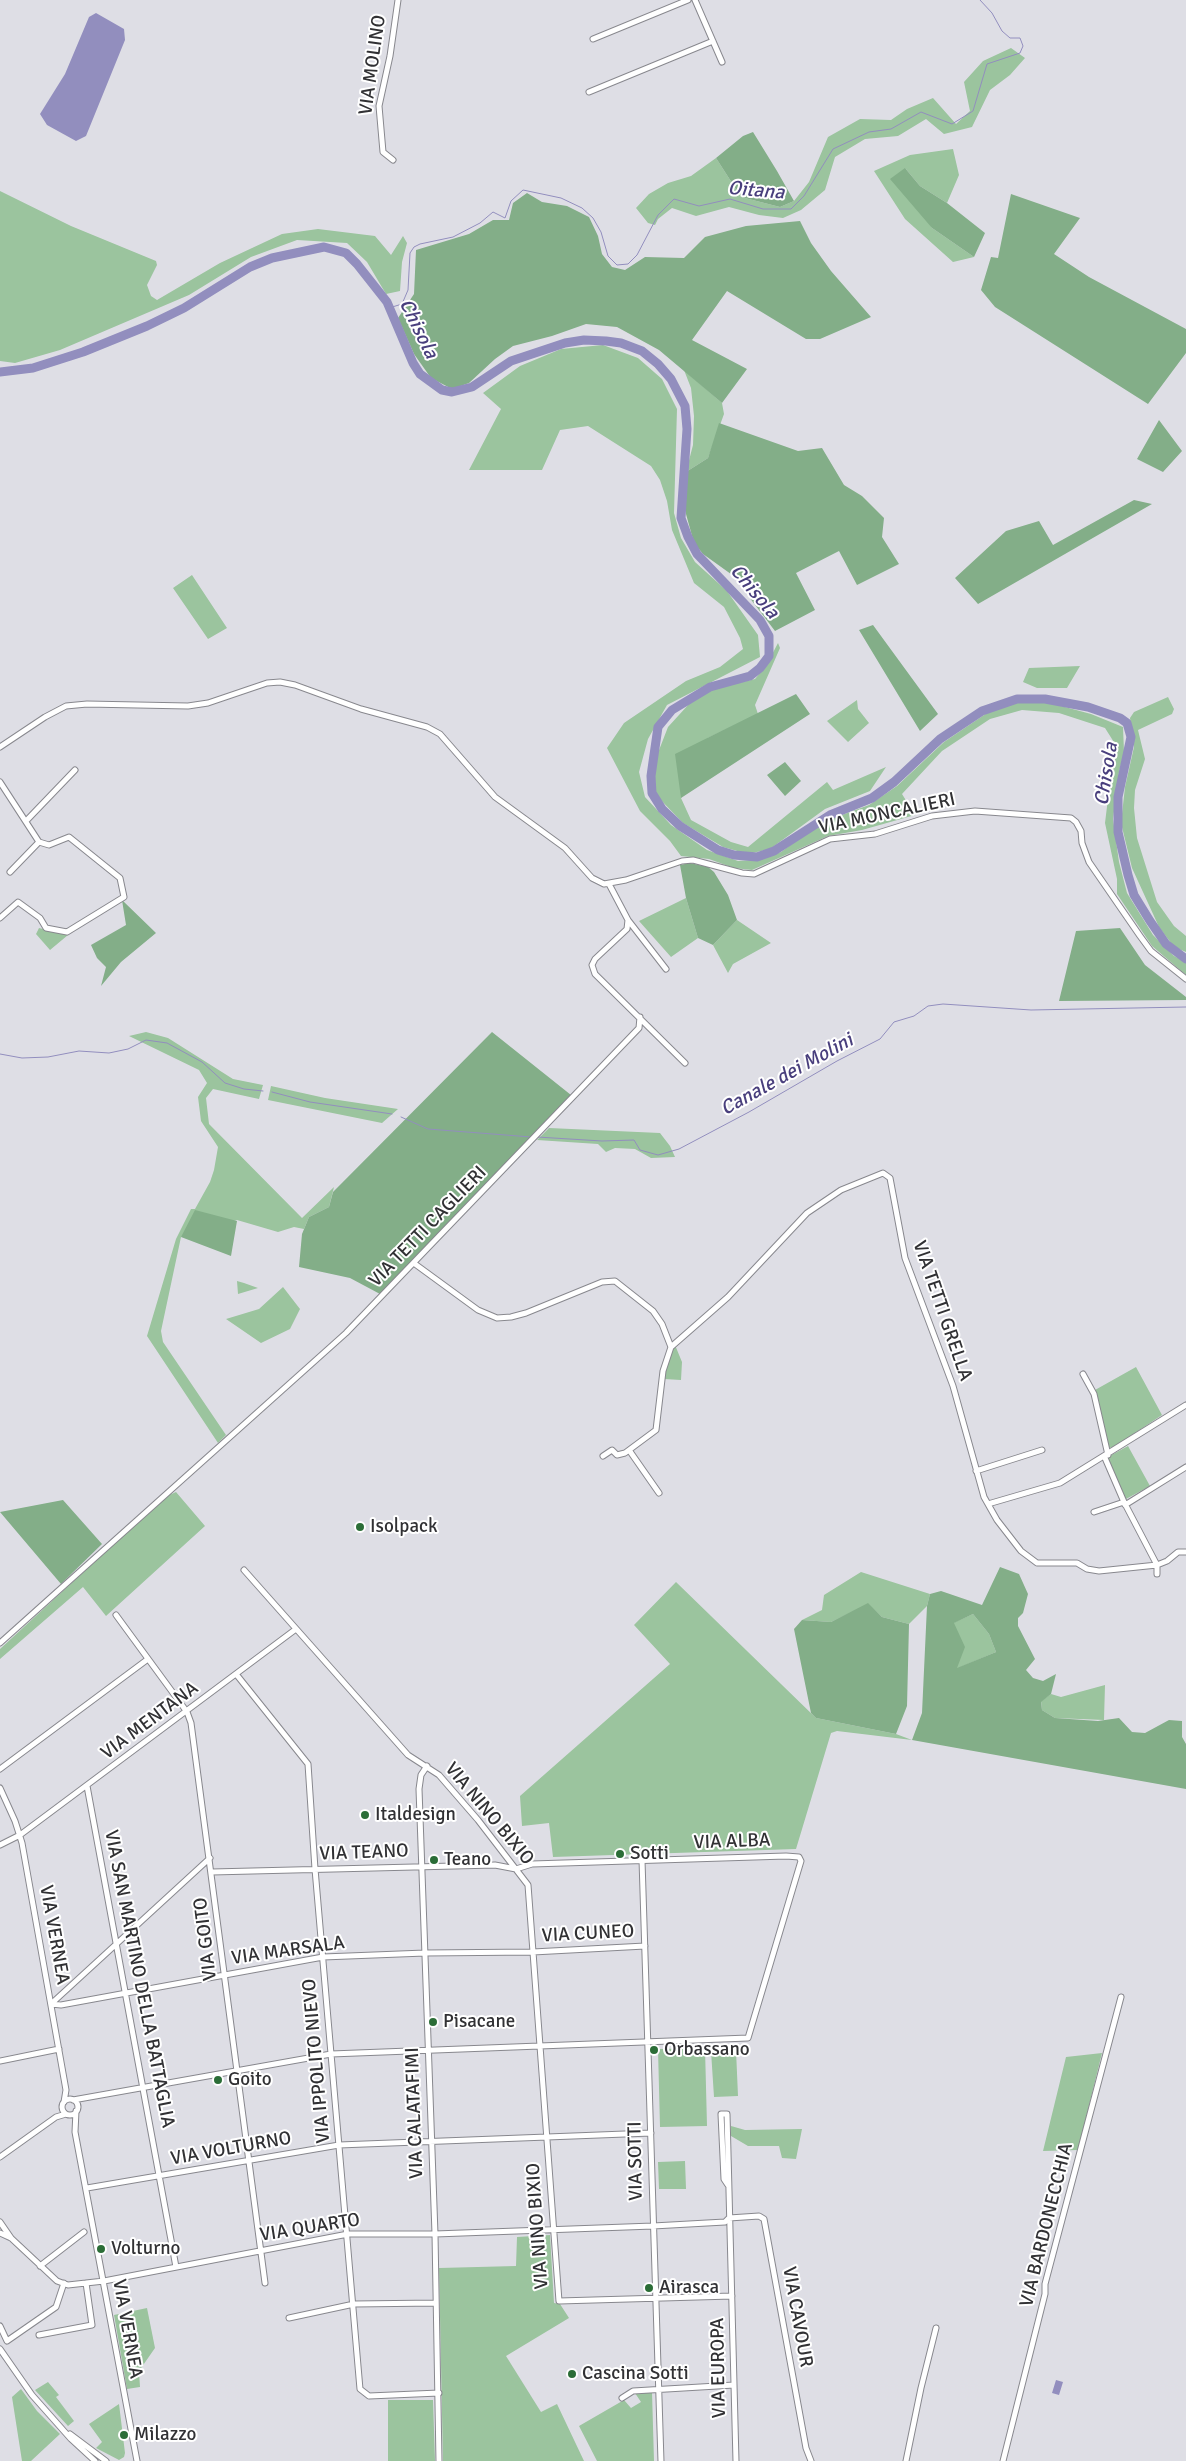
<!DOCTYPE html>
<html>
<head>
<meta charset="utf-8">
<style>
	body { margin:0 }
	canvas { display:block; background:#dedee5 }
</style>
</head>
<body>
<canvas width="1186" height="2461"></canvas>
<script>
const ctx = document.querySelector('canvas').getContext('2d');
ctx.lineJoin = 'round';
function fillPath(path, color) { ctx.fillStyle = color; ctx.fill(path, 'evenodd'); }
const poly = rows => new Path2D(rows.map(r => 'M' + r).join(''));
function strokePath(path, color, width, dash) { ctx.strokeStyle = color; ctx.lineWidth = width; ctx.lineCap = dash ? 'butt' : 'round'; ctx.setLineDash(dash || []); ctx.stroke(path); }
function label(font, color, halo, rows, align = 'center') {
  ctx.font = font + ' Signika,sans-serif'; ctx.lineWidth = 4; ctx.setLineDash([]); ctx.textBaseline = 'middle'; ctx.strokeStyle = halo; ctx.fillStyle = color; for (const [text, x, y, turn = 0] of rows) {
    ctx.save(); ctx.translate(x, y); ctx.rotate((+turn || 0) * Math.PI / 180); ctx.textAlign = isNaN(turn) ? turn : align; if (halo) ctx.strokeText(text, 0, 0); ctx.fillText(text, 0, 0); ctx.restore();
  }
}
fillPath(poly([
	[1011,48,1025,58,1010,75,990,90,972,127,944,134,926,119,898,136,865,139,835,157,825,190,801,210,783,218,759,215,729,207,696,216,672,208,658,219,655,225,648,223,636,208,649,194,668,183,691,176,716,158,741,197,780,207,794,201,809,182,828,137,860,119,891,120,907,109,933,98,956,124,970,111,964,82,983,61],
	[953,149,959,175,947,203,920,186,905,168,932,228,974,257,953,262,905,219,874,171,910,155],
	[0,191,71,226,156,261,157,265,147,285,151,296,157,300,220,263,282,234,318,229,375,236,391,255,403,236,407,243,402,262,400,291,386,294,367,262,347,243,297,240,251,257,189,295,60,350,15,363,0,361],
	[603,345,638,358,662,379,677,409,674,513,681,538,695,562,727,591,758,635,760,657,667,705,648,739,639,772,645,797,671,825,707,850,738,861,763,859,781,852,808,832,831,819,869,805,897,786,944,742,987,713,1014,703,1050,703,1091,714,1123,727,1124,752,1119,772,1113,819,1119,862,1127,893,1153,935,1174,956,1186,962,1186,975,1152,946,1117,894,1117,879,1105,823,1110,782,1117,747,1105,728,1059,713,1022,710,990,719,942,751,902,794,915,815,862,830,828,836,752,870,734,868,709,859,681,856,670,841,640,811,607,748,624,723,686,681,720,667,743,649,740,638,724,607,694,583,672,530,667,501,660,480,651,466,588,426,560,430,542,470,469,470,501,409,483,393,520,366,561,349],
	[684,370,722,403,724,414,708,458,686,472,693,445,694,416,691,388],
	[192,575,227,628,208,639,173,588],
	[778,643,780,648,755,705,758,714,708,738,681,798,691,820,731,842,748,847,827,782,833,790,886,767,870,791,825,809,770,849,748,854,723,847,683,823,656,795,654,763,668,727,689,704,713,689,755,679,766,666],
	[1080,666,1067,688,1037,688,1023,682,1029,668],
	[1168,697,1174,709,1172,714,1138,730,1145,759,1135,790,1134,808,1137,838,1157,902,1174,926,1186,936,1186,952,1174,947,1159,927,1132,868,1121,823,1125,787,1134,747,1130,718,1134,712],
	[857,700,858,709,869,723,848,742,827,721],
	[686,898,698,938,671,957,639,921],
	[737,920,771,943,733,964,728,973,713,945],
	[39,928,68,935,50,950,36,934],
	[146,1032,168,1038,233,1079,263,1085,259,1099,213,1089,206,1098,209,1124,302,1218,334,1187,329,1207,309,1217,304,1229,294,1227,278,1232,237,1220,181,1237,161,1331,163,1342,226,1435,218,1443,147,1336,176,1239,191,1209,195,1209,210,1182,214,1170,218,1147,201,1121,198,1097,207,1083,199,1070,129,1036],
	[271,1086,325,1098,398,1109,382,1123,268,1100],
	[549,1128,660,1133,670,1146,675,1157,651,1158,635,1149,615,1148,606,1152,598,1144,537,1140],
	[237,1281,244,1283,258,1288,238,1294],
	[283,1287,300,1309,290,1329,261,1343,226,1319,259,1309],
	[675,1345,682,1362,681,1380,664,1379,665,1368],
	[1136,1367,1162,1415,1114,1447,1108,1448,1095,1390],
	[1128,1446,1150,1486,1126,1499,1106,1458],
	[176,1492,205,1526,106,1616,83,1587,0,1659,0,1649,165,1497],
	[861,1572,930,1594,927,1606,909,1624,882,1617,868,1604,831,1622,802,1620,822,1610,824,1595],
	[676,1582,816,1718,896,1734,912,1740,837,1731,831,1733,796,1849,553,1857,549,1823,522,1826,520,1796,670,1664,634,1625],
	[973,1614,989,1634,996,1652,956,1669,953,1623],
	[1105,1685,1104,1720,1055,1718,1042,1710,1041,1701,1051,1694,1061,1697],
	[705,2048,707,2126,660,2127,658,2049],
	[736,2050,738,2096,714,2097,711,2051],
	[1102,2053,1078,2150,1043,2151,1066,2057],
	[731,2126,745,2130,802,2129,796,2159,782,2158,779,2146,748,2146,731,2136],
	[685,2161,686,2189,659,2189,658,2162],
	[550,2235,554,2303,560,2304,569,2318,506,2356,541,2412,557,2404,584,2461,443,2461,439,2268,516,2266,517,2237],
	[147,2308,155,2348,139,2371,140,2387,127,2389,114,2315],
	[48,2382,59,2395,56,2397,74,2421,68,2426,35,2390],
	[21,2389,37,2411,60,2434,31,2461,22,2461,12,2397],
	[652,2392,654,2461,597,2461,579,2426,624,2400,631,2408,641,2402,635,2393],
	[388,2400,433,2400,435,2461,388,2461],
	[119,2404,125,2453,124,2457,119,2460,96,2448,102,2442,89,2424]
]), '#9bc49e');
fillPath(poly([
	[753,132,777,171,794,201,780,207,741,197,716,158,743,136],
	[905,168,920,186,947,203,985,233,974,257,932,228,890,179],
	[527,193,542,202,567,206,589,217,598,236,602,254,612,267,625,270,645,257,684,258,705,237,746,226,800,221,811,243,831,271,871,317,820,339,806,339,727,291,692,340,747,369,722,403,659,350,617,327,586,324,552,336,513,346,495,359,469,383,452,389,431,378,414,354,398,318,414,294,416,250,469,234,493,220,509,220,513,203],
	[1011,194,1080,218,1054,254,1089,277,1186,329,1186,353,1148,404,995,307,981,290,991,257,998,258],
	[1159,420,1182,451,1163,472,1137,459],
	[719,423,798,451,822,448,844,485,862,496,884,518,882,537,899,564,857,585,839,551,796,573,815,610,775,631,749,597,742,582,703,554,694,543,686,514,686,472,708,458],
	[1134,500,1152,504,978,604,955,578,1006,531,1039,521,1053,545],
	[873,625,938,714,920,731,859,630],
	[796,694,810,714,681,798,675,754],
	[785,762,801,781,785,796,767,775],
	[690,863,708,867,714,872,728,895,737,920,713,945,698,938,686,898,680,865],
	[122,900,156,933,121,962,101,986,106,967,97,958,91,945,126,925],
	[1120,928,1145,965,1186,997,1186,1000,1059,1001,1076,931],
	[492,1032,571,1095,380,1294,350,1278,299,1267,302,1234,309,1217,329,1207,333,1192],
	[195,1210,237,1221,231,1256,181,1237],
	[63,1500,102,1544,61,1584,0,1512],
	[1000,1567,1019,1574,1028,1594,1023,1613,1018,1618,1018,1626,1035,1659,1026,1670,1033,1678,1043,1681,1056,1674,1051,1694,1041,1702,1042,1710,1055,1718,1098,1721,1119,1718,1132,1732,1145,1733,1169,1720,1182,1721,1182,1737,1186,1744,1186,1789,912,1740,922,1713,927,1606,930,1594,941,1591,982,1605],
	[973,1614,989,1634,996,1652,957,1668,965,1647,954,1623],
	[868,1603,882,1617,909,1624,907,1706,896,1734,816,1718,811,1713,794,1629,802,1620,831,1622]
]), '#83ae88');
fillPath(poly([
	[96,13,124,29,125,40,86,136,76,141,47,125,40,114,65,74,89,17],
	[1056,2380,1063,2382,1059,2395,1052,2393]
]), '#928ebe');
strokePath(poly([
	[389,308,402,304,408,290,410,253,414,247,420,244,453,237,480,223,493,212,505,218,511,201,523,190,561,198,582,208,593,218,601,232,608,256,617,265,628,264,637,255,658,215,674,199,699,206,730,199,763,209,791,209,804,196,833,149,869,132,891,129,921,112,952,124,973,111,987,64,1020,53,1023,46,1020,38,1010,38,1002,31,992,13,980,0],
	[0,1054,22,1058,48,1057,79,1051,109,1053,128,1049,146,1040,167,1043,202,1062,225,1083,244,1089,263,1091],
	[272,1092,310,1102,392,1114],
	[401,1117,428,1129,531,1137],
	[537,1137,602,1141,634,1140,640,1150,658,1155,679,1149,749,1112,837,1061,880,1039,894,1022,914,1016,928,1006,943,1004,1031,1010,1186,1007]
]), '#928ebe', 1);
strokePath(poly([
	[0,372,33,368,83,352,147,326,184,308,250,267,272,258,324,247,346,253,357,264,387,302,413,363,420,374,442,390,452,392,472,387,511,361,565,343,584,340,606,341,621,343,642,351,658,364,671,379,685,406,687,429,681,518,688,537,697,554,760,620,769,636,769,656,760,668,750,676,710,687,672,710,658,727,651,776,652,793,662,809,680,826,718,850,734,855,757,857,774,851,830,815,872,798,894,782,940,739,982,711,1017,699,1045,699,1088,707,1120,718,1127,723,1131,737,1118,797,1118,832,1128,875,1134,895,1150,921,1166,944,1186,959]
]), '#928ebe', 9);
const minor = poly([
	[695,0,722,62],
	[593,39,688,0],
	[589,92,713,41],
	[393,160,383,152,379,106,390,56,398,0],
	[0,747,45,717,66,706,87,704,188,706,208,703,267,683,280,682,295,685,361,709,427,727,440,734,495,797,565,848,592,878,604,884,626,880,682,861,693,860,742,873,754,874,830,839,875,834,932,816,975,811,1071,818,1076,822,1081,831,1082,843,1089,862,1140,936,1151,951,1186,979],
	[0,782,39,842],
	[27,820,75,770],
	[10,872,39,842],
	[609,884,628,920,627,929,595,959,592,965,595,974,685,1063],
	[0,918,18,902,40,918,46,928,67,932,124,897,120,878,69,837,49,845,39,842],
	[628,920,666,969],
	[415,1264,478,1310,497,1318,511,1317,526,1313,602,1282,615,1281,653,1311,662,1324,671,1347],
	[1083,1374,1094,1394,1108,1455],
	[629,1450,659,1493],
	[603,1456,612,1450,617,1455,625,1453,656,1430,663,1371,671,1347,728,1297,807,1213,841,1190,883,1173,890,1178,905,1258,953,1386,984,1497,997,1520,1021,1551,1037,1563,1077,1563,1087,1569,1099,1571,1157,1565,1167,1561,1178,1552,1186,1552],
	[1105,1458,1124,1502,1157,1565,1157,1574],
	[976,1471,1042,1450],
	[988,1504,1060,1483,1186,1405],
	[1125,1505,1186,1467],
	[1094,1512,1124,1502],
	[244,1570,408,1755,439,1775,478,1820,528,1885,559,2301,732,2296],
	[116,1615,187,1712,191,1723,265,2283],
	[0,1643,346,1333,639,1028,640,1017],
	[236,1674,308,1764,315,1869,360,2389,369,2396,439,2393],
	[427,1766,421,1775,419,1789,435,2234,439,2461],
	[0,1769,148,1659],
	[87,1786,176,2267],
	[0,1788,15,1821,22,1843,66,2090,64,2102],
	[0,1845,20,1835,296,1629],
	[642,1860,661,2461],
	[51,2004,61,2005,323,1957,425,1953,533,1952,645,1946],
	[51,2004,210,1858],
	[0,2061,59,2049],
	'62 2107a8 8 0 1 1 16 0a8 8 0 1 1-16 0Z',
	[73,2100,331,2054,748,2038,801,1861,799,1857,786,1856,532,1864,516,1869,495,1865,212,1872],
	[76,2111,75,2132,137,2461],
	[0,2157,56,2117,66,2114],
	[728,2185,724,2179,721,2114,727,2114,736,2461],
	[87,2188,339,2145,651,2133],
	[0,2222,11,2238],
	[0,2233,11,2238,57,2281,68,2285,104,2281,348,2234,435,2234,653,2226,725,2222,729,2218,759,2216,764,2219,806,2448,811,2461],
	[40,2266,84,2232],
	[289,2318,354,2304,436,2303],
	[0,2326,7,2341,56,2307,64,2283],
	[39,2335,92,2325,86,2283],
	[0,2349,32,2395,71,2439,95,2461],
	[622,2398,633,2391,734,2385],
	[70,2434,106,2461],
	[906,2461,921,2388,936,2328],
	[1003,2461,1045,2294,1045,2284,1121,1997]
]);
strokePath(minor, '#88888e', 7);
strokePath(minor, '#fff', 5);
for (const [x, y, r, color] of [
	[360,1527,5,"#2b6d37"],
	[365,1815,5,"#2b6d37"],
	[620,1854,5,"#2b6d37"],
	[434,1860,5,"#2b6d37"],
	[433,2022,5,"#2b6d37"],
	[654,2050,5,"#2b6d37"],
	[218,2080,5,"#2b6d37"],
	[101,2249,5,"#2b6d37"],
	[649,2288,5,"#2b6d37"],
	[572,2374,5,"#2b6d37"],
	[124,2435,5,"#2b6d37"]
]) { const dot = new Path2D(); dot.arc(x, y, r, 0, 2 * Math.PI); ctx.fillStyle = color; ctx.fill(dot); strokePath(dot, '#fff', 2); }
label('19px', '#313134', '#fff', [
	["VIA MOLINO",373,65,-82],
	["VIA MONCALIERI",887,814,-12],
	["VIA TETTI CAGLIERI",428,1227,-46],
	["VIA TETTI GRELLA",942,1311,71],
	["VIA MENTANA",150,1721,-37],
	["VIA NINO BIXIO",489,1814,50],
	["VIA ALBA",732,1842,-2],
	["VIA TEANO",364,1853,-2],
	["VIA CUNEO",588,1934,-3],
	["VIA VERNEA",54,1935,80],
	["VIA GOITO",206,1939,-97],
	["VIA MARSALA",288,1951,-8],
	["VIA SAN MARTINO DELLA BATTAGLIA",139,1979,79],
	["VIA IPPOLITO NIEVO",317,2061,-95],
	["VIA CALATAFIMI",415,2113,-92],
	["VIA VOLTURNO",231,2149,-10],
	["VIA SOTTI",636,2161,-91],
	["VIA BARDONECCHIA",1047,2225,-76],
	["VIA NINO BIXIO",538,2226,-94],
	["VIA QUARTO",310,2228,-9],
	["VIA CAVOUR",797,2317,80],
	["VIA VERNEA",127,2329,80],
	["VIA EUROPA",719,2368,-91]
]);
label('19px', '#313134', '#fff', [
	["Isolpack",370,1527],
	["Italdesign",375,1815],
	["Sotti",630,1854],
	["Teano",444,1860],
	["Pisacane",443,2022],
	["Orbassano",664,2050],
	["Goito",228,2080],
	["Volturno",111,2249],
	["Airasca",659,2288],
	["Cascina Sotti",582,2374],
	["Milazzo",134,2435]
], 'left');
label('italic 20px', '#493f7d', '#fff', [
	["Oitana",756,191,5],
	["Chisola",418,329,64],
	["Chisola",754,592,50],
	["Chisola",1107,774,-81],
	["Canale dei Molini",787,1075,-29]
]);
</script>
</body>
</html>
